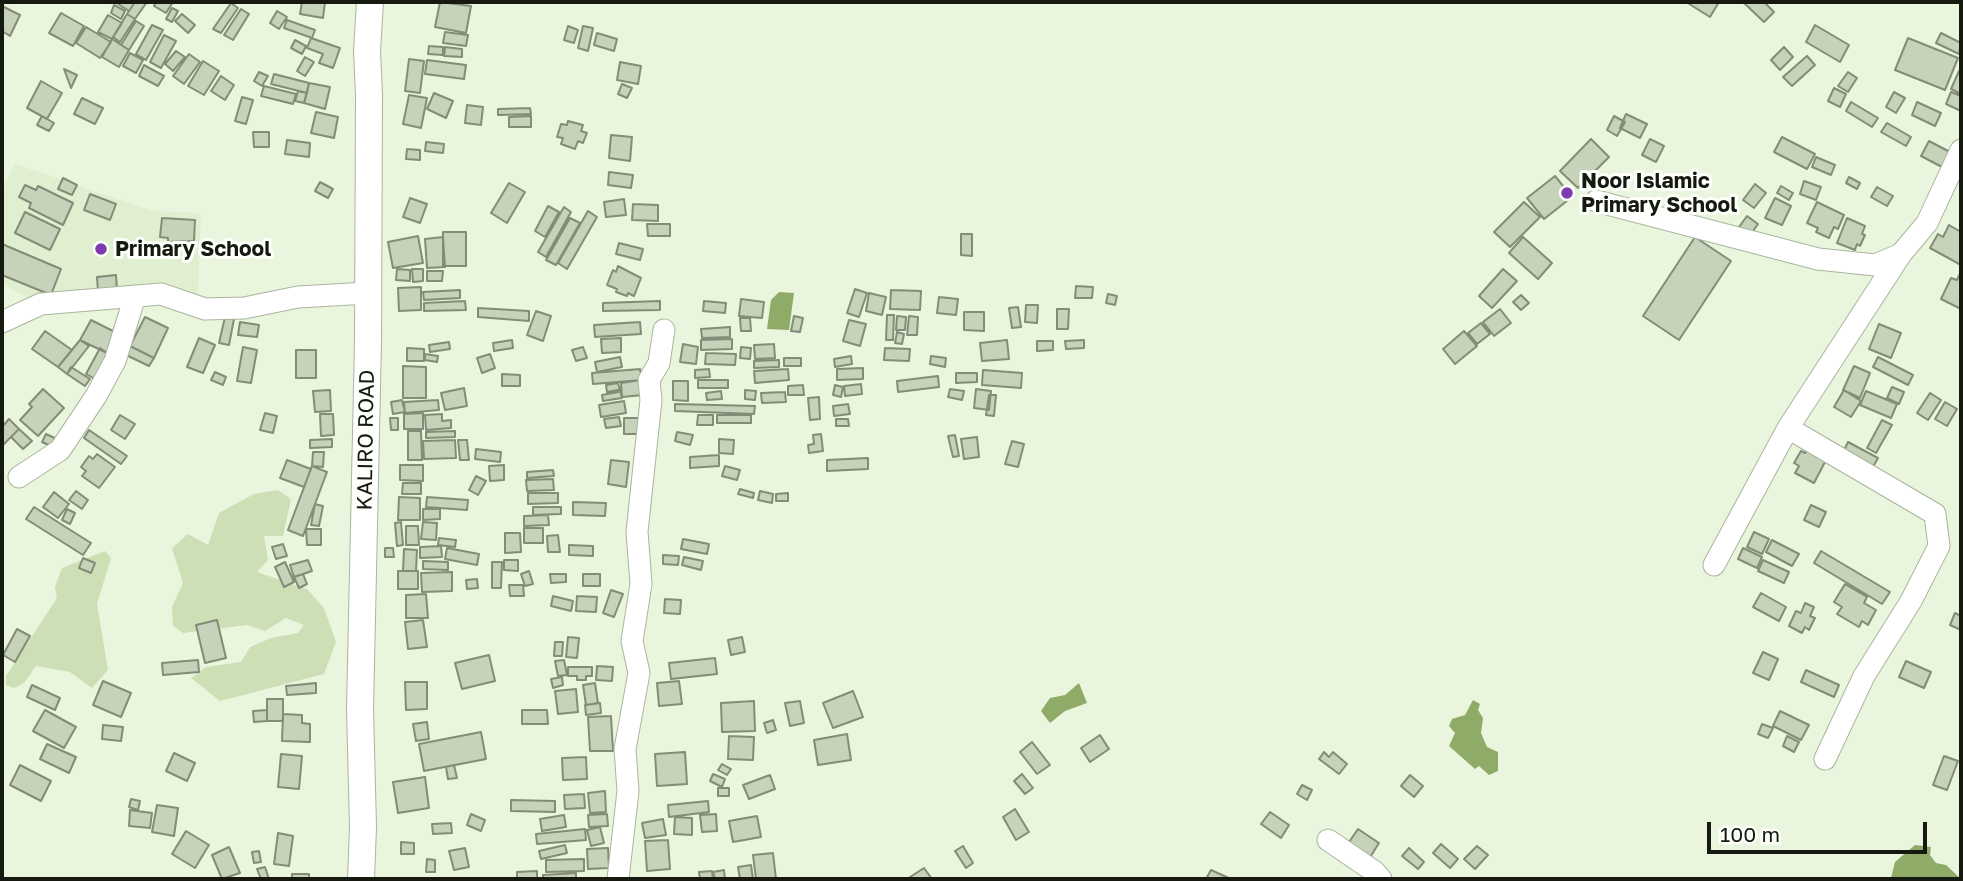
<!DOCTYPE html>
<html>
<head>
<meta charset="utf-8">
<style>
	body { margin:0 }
	#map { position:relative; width:1963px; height:881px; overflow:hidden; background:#eaf5dd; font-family:"Golos Text",sans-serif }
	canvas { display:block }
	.frame { position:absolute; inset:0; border:4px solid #151910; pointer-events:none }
	.scale { position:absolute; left:1707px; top:822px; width:220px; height:32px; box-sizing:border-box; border:4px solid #151910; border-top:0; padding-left:9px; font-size:21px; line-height:24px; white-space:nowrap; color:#151910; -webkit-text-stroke:5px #fcfffa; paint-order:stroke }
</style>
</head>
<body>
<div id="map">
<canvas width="1963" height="881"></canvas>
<div class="frame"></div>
<div class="scale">100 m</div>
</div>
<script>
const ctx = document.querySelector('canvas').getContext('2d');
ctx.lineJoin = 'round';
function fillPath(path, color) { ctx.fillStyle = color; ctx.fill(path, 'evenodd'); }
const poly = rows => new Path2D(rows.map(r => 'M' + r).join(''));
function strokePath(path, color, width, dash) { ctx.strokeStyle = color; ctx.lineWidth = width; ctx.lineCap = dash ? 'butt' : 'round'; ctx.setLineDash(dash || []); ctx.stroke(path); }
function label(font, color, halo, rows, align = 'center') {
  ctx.font = font + ' "Golos Text",sans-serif'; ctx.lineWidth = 6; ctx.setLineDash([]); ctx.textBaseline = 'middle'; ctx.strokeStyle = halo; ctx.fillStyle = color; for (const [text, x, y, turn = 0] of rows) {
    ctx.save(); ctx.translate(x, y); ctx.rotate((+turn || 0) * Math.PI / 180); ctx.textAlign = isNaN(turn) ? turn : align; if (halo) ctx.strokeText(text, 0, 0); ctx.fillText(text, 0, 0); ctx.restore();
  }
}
fillPath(poly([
	[15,164,153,211,201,213,198,294,162,288,30,299,2,284,2,189]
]), '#e0efcf');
fillPath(poly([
	[278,490,291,499,283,536,264,536,268,560,257,572,307,589,324,608,336,642,324,674,220,701,191,678,206,667,241,662,250,647,271,638,298,633,304,625,286,618,265,631,247,625,183,633,173,626,172,607,183,583,172,548,188,534,208,545,219,513,254,494],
	[105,551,111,558,97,604,108,670,92,688,70,672,36,666,24,683,14,688,6,685,6,676,57,598,55,587,62,568]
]), '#ccdfb5');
fillPath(poly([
	[779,292,794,293,789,330,767,329,771,300],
	[1079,683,1087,703,1065,711,1050,723,1041,711,1050,698,1065,695],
	[1473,700,1480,704,1478,710,1483,718,1481,733,1487,747,1498,752,1498,771,1489,775,1479,766,1475,769,1449,746,1455,733,1449,726,1452,719,1465,715],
	[1915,845,1931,847,1930,855,1936,863,1946,865,1961,879,1894,879,1891,878,1895,862]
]), '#8fab68');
const building = poly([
	[115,2,135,2,129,11,115,2],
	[135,2,147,2,135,19,127,14,135,2],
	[156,2,173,2,166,13,154,6,156,2],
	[302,2,325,2,323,18,300,14,302,2],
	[440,2,471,6,466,33,435,27,440,2],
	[1686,2,1719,2,1710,17,1686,2],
	[1743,2,1764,2,1774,12,1764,22,1743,2],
	[231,3,238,8,221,33,213,29,231,3],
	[114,5,125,11,121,19,111,13,114,5],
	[2,6,20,15,10,36,2,31,2,6],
	[172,8,178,11,172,22,166,19,172,8],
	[241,9,249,14,233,40,224,35,241,9],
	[277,11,287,17,279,29,270,23,277,11],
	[61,13,84,26,73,46,49,33,61,13],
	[127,14,135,19,120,42,113,37,127,14],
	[182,14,195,25,188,33,175,21,182,14],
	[108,15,122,23,112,39,98,32,108,15],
	[287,20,315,30,312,38,284,28,287,20],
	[136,21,144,26,129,50,121,45,136,21],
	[152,25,163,30,146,60,136,54,152,25],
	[1815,25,1849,45,1840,62,1806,42,1815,25],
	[568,26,578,30,574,43,564,40,568,26],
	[583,26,593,28,588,51,578,48,583,26],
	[86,27,111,42,100,58,76,43,86,27],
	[445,32,468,35,466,46,443,43,445,32],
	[597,33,617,39,614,51,594,45,597,33],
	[1941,33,1961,43,1959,54,1936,43,1941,33],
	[164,35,176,41,161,68,150,62,164,35],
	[311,38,340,48,333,68,319,63,323,54,307,48,311,38],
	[1908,38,1958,58,1945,90,1895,70,1908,38],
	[112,39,129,50,119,67,102,57,112,39],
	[295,40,306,46,302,54,291,48,295,40],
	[429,46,443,47,443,55,428,54,429,46],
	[445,47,462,49,462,57,444,56,445,47],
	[1784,47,1793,57,1780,70,1771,60,1784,47],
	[176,51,185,57,173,71,165,64,176,51],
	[130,53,143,60,136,73,123,66,130,53],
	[189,54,200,62,184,84,173,76,189,54],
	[1807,56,1815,65,1792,86,1783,77,1807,56],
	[305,57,314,62,305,76,297,71,305,57],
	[409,59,424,61,420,93,405,91,409,59],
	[427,60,466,65,464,79,425,74,427,60],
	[203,61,219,71,204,95,188,86,203,61],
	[620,62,641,66,638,84,617,80,620,62],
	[144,65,164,76,158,86,139,76,144,65],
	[64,69,77,75,71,88,64,69],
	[1959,71,1961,72,1961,94,1951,89,1959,71],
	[259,72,268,76,262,86,254,81,259,72],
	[1848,72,1857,78,1848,92,1838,86,1848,72],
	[274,74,309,83,307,93,271,84,274,74],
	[221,76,234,85,225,100,211,91,221,76],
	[41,81,62,93,47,119,27,108,41,81],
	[309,83,330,87,325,109,304,103,309,83],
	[622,84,632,88,627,98,618,94,622,84],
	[264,86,296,94,293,104,261,96,264,86],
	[1834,88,1846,94,1840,107,1828,101,1834,88],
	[298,91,307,93,304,103,295,101,298,91],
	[1894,92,1905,98,1896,113,1886,107,1894,92],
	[1951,92,1961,96,1961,111,1946,104,1951,92],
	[434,93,453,101,446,118,427,109,434,93],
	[409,95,427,98,421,128,403,124,409,95],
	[242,97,253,100,246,124,235,121,242,97],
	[82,98,103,108,95,124,74,114,82,98],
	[1851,102,1878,118,1872,127,1846,111,1851,102],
	[1917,102,1941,113,1935,126,1912,115,1917,102],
	[467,105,483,107,481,125,465,123,467,105],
	[530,108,531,114,498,115,498,109,530,108],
	[316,112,338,117,334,138,311,133,316,112],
	[1626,114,1647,124,1640,138,1620,128,1626,114],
	[42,116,54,123,49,131,37,125,42,116],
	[531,116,531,127,509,127,509,117,531,116],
	[1614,116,1625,122,1617,136,1607,130,1614,116],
	[568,121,583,125,581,131,587,133,583,143,578,141,575,149,561,144,563,138,557,137,561,124,567,125,568,121],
	[1887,123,1911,137,1906,146,1881,132,1887,123],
	[253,132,269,132,269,147,254,147,253,132],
	[611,135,632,137,630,161,609,158,611,135],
	[1782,137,1815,154,1807,169,1774,152,1782,137],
	[1591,139,1609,157,1578,188,1560,171,1591,139],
	[1650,139,1664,146,1656,162,1642,155,1650,139],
	[287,140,310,143,309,157,285,154,287,140],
	[1929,141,1950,152,1942,167,1921,156,1929,141],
	[426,142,444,144,443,153,425,151,426,142],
	[407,149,420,150,420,160,406,159,407,149],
	[1816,157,1835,165,1831,175,1812,167,1816,157],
	[609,172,633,175,631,188,608,185,609,172],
	[1555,176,1572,197,1544,219,1527,198,1555,176],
	[1849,177,1860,183,1857,189,1846,183,1849,177],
	[63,178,77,185,72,195,58,189,63,178],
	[1804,181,1821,187,1816,200,1800,194,1804,181],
	[320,182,333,189,328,198,315,191,320,182],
	[509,183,525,192,507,223,491,213,509,183],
	[1755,184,1766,193,1754,208,1743,200,1755,184],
	[25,185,36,190,38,186,73,203,63,225,29,208,31,203,19,197,25,185],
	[1781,186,1793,193,1789,200,1777,193,1781,186],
	[1877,187,1893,196,1887,206,1871,197,1877,187],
	[90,194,116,204,110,220,84,210,90,194],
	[410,198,427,204,420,223,403,217,410,198],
	[1775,198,1791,206,1782,225,1765,218,1775,198],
	[624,199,626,215,606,217,604,202,624,199],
	[1524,202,1540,217,1510,247,1494,232,1524,202],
	[1817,202,1844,215,1838,229,1834,227,1829,238,1816,232,1818,228,1807,223,1817,202],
	[633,204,658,205,658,221,632,220,633,204],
	[548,206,559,212,545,237,535,231,548,206],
	[564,207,571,212,546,257,538,252,564,207],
	[588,211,597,217,567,269,558,263,588,211],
	[25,212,60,229,50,250,15,233,25,212],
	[1747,216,1758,224,1750,235,1739,227,1747,216],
	[162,218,195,220,194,241,168,242,168,238,160,237,162,218],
	[570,218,580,223,556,265,546,260,570,218],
	[1847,218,1865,226,1862,234,1865,235,1860,246,1857,244,1855,250,1837,243,1847,218],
	[647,224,670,224,670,236,648,236,647,224],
	[1949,225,1961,232,1961,265,1930,248,1938,234,1943,237,1949,225],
	[443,232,466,232,466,266,443,266,443,232],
	[961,234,972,234,972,256,961,255,961,234],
	[418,236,423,263,393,268,388,242,418,236],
	[443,237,445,267,427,268,425,239,443,237],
	[1523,237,1552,263,1538,279,1509,253,1523,237],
	[1695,237,1731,261,1679,340,1643,316,1695,237],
	[619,243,643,249,640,260,616,254,619,243],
	[2,244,61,269,51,295,2,275,2,244],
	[618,266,641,278,634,296,628,293,627,296,616,292,617,289,607,285,613,270,616,272,618,266],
	[397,269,410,270,410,281,396,280,397,269],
	[412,269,423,269,423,281,413,282,412,269],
	[1503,269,1517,281,1492,308,1479,296,1503,269],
	[427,271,443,271,442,281,427,281,427,271],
	[1961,271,1961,309,1941,299,1951,278,1957,280,1961,271],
	[116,275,117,290,98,292,97,277,116,275],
	[1076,286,1093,287,1092,298,1075,298,1076,286],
	[421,287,421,310,399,311,398,288,421,287],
	[855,289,867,293,859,317,847,313,855,289],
	[460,290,460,298,424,300,423,292,460,290],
	[891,290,921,291,920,310,890,309,891,290],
	[869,293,886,297,882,315,866,311,869,293],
	[1108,294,1117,296,1115,305,1106,303,1108,294],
	[1521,295,1529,303,1521,310,1513,302,1521,295],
	[939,297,958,299,956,315,937,313,939,297],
	[741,299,764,302,762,318,739,316,741,299],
	[465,301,466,310,424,311,424,303,465,301],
	[660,301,660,310,603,311,603,303,660,301],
	[704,301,726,303,725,313,703,311,704,301],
	[1026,305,1038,305,1037,323,1025,322,1026,305],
	[1018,307,1021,327,1012,328,1009,308,1018,307],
	[478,308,529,311,529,321,478,317,478,308],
	[1057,309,1069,309,1068,329,1057,329,1057,309],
	[1500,309,1511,323,1494,336,1483,322,1500,309],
	[536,311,551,316,543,341,527,335,536,311],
	[964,312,984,312,984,331,964,330,964,312],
	[887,315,894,315,893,340,886,340,887,315],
	[794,316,803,318,800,332,791,331,794,316],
	[897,316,906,317,905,330,896,330,897,316],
	[909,316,918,317,917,335,907,335,909,316],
	[145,317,168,328,154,358,130,346,145,317],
	[225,317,234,319,229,345,219,343,225,317],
	[740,318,750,318,751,331,741,331,740,318],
	[91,320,119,334,109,354,80,340,91,320],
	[849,320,866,324,860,346,843,341,849,320],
	[240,322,259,325,257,337,238,335,240,322],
	[640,322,641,334,595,337,594,325,640,322],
	[1481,323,1490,334,1477,344,1468,333,1481,323],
	[1879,324,1901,333,1891,358,1869,349,1879,324],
	[730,327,730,337,702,338,701,329,730,327],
	[45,331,72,350,58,367,32,349,45,331],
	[1464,331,1477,346,1455,364,1443,349,1464,331],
	[897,332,904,334,902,344,895,343,897,332],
	[199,338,215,345,203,373,187,367,199,338],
	[621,338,621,352,602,353,601,339,621,338],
	[732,339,732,349,701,350,701,340,732,339],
	[80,340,89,346,67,374,58,367,80,340],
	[512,340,513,348,494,351,493,343,512,340],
	[1007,340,1009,359,982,361,980,343,1007,340],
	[1084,340,1084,348,1066,349,1065,341,1084,340],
	[1037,341,1053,341,1053,350,1037,351,1037,341],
	[449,342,450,349,430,352,429,345,449,342],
	[683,344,698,347,696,364,680,362,683,344],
	[774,344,775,358,755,359,754,345,774,344],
	[130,346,154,358,149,366,126,355,130,346],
	[243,347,257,350,251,383,237,381,243,347],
	[583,347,587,358,576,361,572,350,583,347],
	[741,347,751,348,750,359,740,358,741,347],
	[100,348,109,354,95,379,86,374,100,348],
	[407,348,424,349,424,361,407,361,407,348],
	[885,348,910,349,909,361,884,360,885,348],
	[296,350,316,350,316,378,296,378,296,350],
	[706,353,736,354,735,365,705,364,706,353],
	[425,354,438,356,437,362,425,360,425,354],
	[490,354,495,368,482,373,477,358,490,354],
	[851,356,852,364,835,367,834,359,851,356],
	[931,356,946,358,945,367,930,364,931,356],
	[620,357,622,367,597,372,595,362,620,357],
	[1878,357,1913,375,1908,385,1873,367,1878,357],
	[784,358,801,358,801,366,784,366,784,358],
	[779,360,779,367,754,368,754,361,779,360],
	[403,366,426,367,426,398,403,398,403,366],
	[1854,366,1870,373,1860,398,1843,390,1854,366],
	[71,367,90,379,85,386,67,374,71,367],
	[863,368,863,379,837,380,837,369,863,368],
	[640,369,642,380,593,384,592,373,640,369],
	[709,369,710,377,695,378,695,370,709,369],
	[788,369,789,380,755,383,754,371,788,369],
	[983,370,1022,373,1021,388,982,385,983,370],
	[215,372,226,377,223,385,211,380,215,372],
	[956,373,977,373,977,382,956,383,956,373],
	[502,374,520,375,520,386,502,386,502,374],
	[938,376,939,387,898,392,897,381,938,376],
	[641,380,643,395,622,397,621,383,641,380],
	[698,380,728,380,728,388,698,388,698,380],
	[673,381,688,381,688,401,673,400,673,381],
	[618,383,622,398,603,401,602,395,618,392,618,390,607,392,606,385,618,383],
	[861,384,862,394,845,396,844,386,861,384],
	[803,385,804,395,788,395,788,386,803,385],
	[835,385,843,387,841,397,833,395,835,385],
	[1892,387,1904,392,1899,404,1887,398,1892,387],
	[464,388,467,406,445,410,441,393,464,388],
	[43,389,64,408,38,436,20,420,32,407,29,404,43,389],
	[950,389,964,391,962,400,948,397,950,389],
	[976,389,991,391,989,410,974,408,976,389],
	[330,390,331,411,315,412,313,391,330,390],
	[745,390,756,391,755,400,745,399,745,390],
	[1844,390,1861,401,1851,417,1834,407,1844,390],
	[721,391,722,399,707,400,706,393,721,391],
	[1866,391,1897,404,1891,418,1860,405,1866,391],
	[785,392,786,402,762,403,761,393,785,392],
	[1930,393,1941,400,1928,420,1917,413,1930,393],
	[989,395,996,395,994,416,986,415,989,395],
	[819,397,820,419,810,420,808,398,819,397],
	[402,400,405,412,393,414,391,402,402,400],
	[438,400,439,410,405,413,404,402,438,400],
	[624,401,626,413,601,417,599,405,624,401],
	[1945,402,1957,409,1947,426,1935,419,1945,402],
	[675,404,755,406,754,414,675,411,675,404],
	[848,404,850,414,834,416,833,406,848,404],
	[265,413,277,416,273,433,260,430,265,413],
	[423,413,423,429,404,429,404,414,423,413],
	[320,414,333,414,334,435,321,436,320,414],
	[442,414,442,421,451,420,451,428,426,430,425,415,442,414],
	[120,415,135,424,125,439,111,430,120,415],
	[698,415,713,415,713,425,697,425,698,415],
	[717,415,751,415,751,423,717,423,717,415],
	[619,417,621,426,606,428,604,419,619,417],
	[390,418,398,418,398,430,391,430,390,418],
	[624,418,639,418,640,434,624,434,624,418],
	[9,419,19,429,2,446,2,427,9,419],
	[836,419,848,419,849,426,836,426,836,419],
	[1882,420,1892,425,1876,453,1867,448,1882,420],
	[19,429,32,441,23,449,11,437,19,429],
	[89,430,127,456,121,464,84,438,89,430],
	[408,431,421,431,422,460,408,460,408,431],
	[455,431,455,437,426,438,426,432,455,431],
	[677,432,693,435,690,445,675,441,677,432],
	[46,434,59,440,55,448,42,442,46,434],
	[821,434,823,451,809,453,808,445,814,444,813,435,821,434],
	[955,435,959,456,953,457,948,436,955,435],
	[977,437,979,457,964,459,961,439,977,437],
	[332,439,332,447,310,448,310,440,332,439],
	[719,439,734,440,733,454,719,453,719,439],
	[455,440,456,458,424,459,423,441,455,440],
	[458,440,467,440,469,460,460,460,458,440],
	[1012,441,1024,444,1018,467,1005,464,1012,441],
	[1848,442,1878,458,1870,472,1841,457,1848,442],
	[1808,448,1827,458,1814,483,1795,473,1799,466,1794,463,1801,451,1805,453,1808,448],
	[476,449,501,452,500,462,475,459,476,449],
	[313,452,324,452,323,467,312,466,313,452],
	[97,454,115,467,99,488,82,476,86,471,81,467,89,456,93,459,97,454],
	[719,455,719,466,690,468,690,457,719,455],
	[868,458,868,469,827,471,827,460,868,458],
	[287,460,311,469,304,487,280,478,287,460],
	[611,460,629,462,626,487,608,484,611,460],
	[400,465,423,465,423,481,400,480,400,465],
	[504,465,504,480,490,481,489,466,504,465],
	[312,466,327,472,303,536,288,530,312,466],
	[725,466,740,470,737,480,722,476,725,466],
	[553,470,554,476,527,478,527,472,553,470],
	[476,476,486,481,478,495,469,490,476,476],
	[553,479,554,490,527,491,526,480,553,479],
	[403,483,421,483,421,494,402,494,403,483],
	[740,489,754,493,753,498,738,494,740,489],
	[76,491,88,500,82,509,69,500,76,491],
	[760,491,773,494,772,503,758,500,760,491],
	[54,492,69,504,58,518,43,507,54,492],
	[528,493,558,493,558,503,528,504,528,493],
	[788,493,788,501,776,501,776,494,788,493],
	[399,497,420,498,420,520,398,520,399,497],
	[427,497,468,500,467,510,426,507,427,497],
	[573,502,606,503,605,516,573,515,573,502],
	[315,504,323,506,319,526,311,525,315,504],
	[1811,505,1826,512,1819,527,1804,520,1811,505],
	[34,507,91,543,83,555,26,519,34,507],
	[533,507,561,507,561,514,533,515,533,507],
	[67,509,75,513,70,524,62,520,67,509],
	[423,509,440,509,440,519,423,520,423,509],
	[548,515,549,525,524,526,524,516,548,515],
	[401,522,403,545,397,546,395,523,401,522],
	[423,522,437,523,436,540,421,539,423,522],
	[406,526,418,526,419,545,406,545,406,526],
	[524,528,543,528,543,543,524,543,524,528],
	[306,529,321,529,321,545,307,545,306,529],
	[1754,532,1769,539,1762,554,1747,547,1754,532],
	[505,533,520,533,521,552,505,553,505,533],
	[558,535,560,552,548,552,547,536,558,535],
	[439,538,456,540,455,547,438,545,439,538],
	[683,539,709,544,707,554,681,549,683,539],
	[1772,540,1799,554,1792,566,1766,552,1772,540],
	[283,544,287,556,276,559,272,547,283,544],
	[569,545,593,546,593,556,569,555,569,545],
	[441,546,442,557,420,558,420,547,441,546],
	[385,548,393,548,394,557,385,557,385,548],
	[447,548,479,554,477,565,445,559,447,548],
	[1743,548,1762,557,1757,568,1738,559,1743,548],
	[404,549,417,550,416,571,403,571,404,549],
	[1821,551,1890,592,1882,604,1814,563,1821,551],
	[663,555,679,556,678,565,663,564,663,555],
	[684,557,703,561,701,570,682,565,684,557],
	[83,558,95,563,91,573,79,568,83,558],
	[308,560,312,571,294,577,290,565,308,560],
	[504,560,518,560,518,571,504,570,504,560],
	[1763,560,1789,572,1784,583,1758,571,1763,560],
	[423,561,448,562,448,570,423,569,423,561],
	[285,562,294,582,284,587,275,567,285,562],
	[492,562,502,562,501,588,492,588,492,562],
	[398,571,418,571,418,589,398,589,398,571],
	[529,571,533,584,525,586,521,574,529,571],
	[452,572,452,591,422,592,421,573,452,572],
	[303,574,307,584,299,588,294,577,303,574],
	[550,574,566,574,566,582,551,583,550,574],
	[583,574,600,574,600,586,583,586,583,574],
	[477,579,478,588,467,589,466,580,477,579],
	[1845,584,1867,597,1864,603,1876,610,1868,625,1862,621,1859,627,1837,614,1842,607,1834,602,1845,584],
	[509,585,523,585,524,596,510,596,509,585],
	[611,590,623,594,614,617,603,613,611,590],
	[1761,593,1786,607,1779,621,1753,607,1761,593],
	[426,594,428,618,406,618,406,595,426,594],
	[553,596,573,601,571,611,551,606,553,596],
	[577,596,597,597,596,612,576,611,577,596],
	[665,599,681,600,680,614,664,613,665,599],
	[1805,603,1814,607,1810,616,1815,618,1809,630,1805,627,1802,633,1789,626,1796,611,1801,613,1805,603],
	[1955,613,1961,616,1961,630,1950,625,1955,613],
	[217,620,226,658,205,663,196,625,217,620],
	[423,620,427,647,408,649,405,622,423,620],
	[17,629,30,636,15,662,3,655,17,629],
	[568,637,579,638,577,658,566,657,568,637],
	[742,637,745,652,731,655,728,640,742,637],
	[555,642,563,642,562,656,554,656,555,642],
	[1763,652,1778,659,1769,680,1753,673,1763,652],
	[489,655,495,681,462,689,455,663,489,655],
	[715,658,717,674,671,679,669,663,715,658],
	[198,660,199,672,163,675,162,663,198,660],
	[564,660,567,675,558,676,555,661,564,660],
	[1906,661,1931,672,1924,688,1899,677,1906,661],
	[597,666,613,667,612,681,596,680,597,666],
	[568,667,592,667,592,676,586,676,586,680,577,680,577,676,568,676,568,667],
	[1806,670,1839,685,1834,697,1801,682,1806,670],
	[562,677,563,685,553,688,551,679,562,677],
	[103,681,131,693,121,717,93,705,103,681],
	[679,681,682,704,659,706,657,683,679,681],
	[405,682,427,682,427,709,406,710,405,682],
	[316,683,316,693,287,695,286,686,316,683],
	[595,683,598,703,586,705,583,685,595,683],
	[32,685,60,698,55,710,27,697,32,685],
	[576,689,578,712,558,714,555,691,576,689],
	[853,691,863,717,833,728,823,703,853,691],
	[267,699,283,699,283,721,267,721,267,699],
	[754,701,755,731,722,732,721,703,754,701],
	[800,701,804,723,790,726,785,703,800,701],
	[600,703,601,713,586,715,585,705,600,703],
	[45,710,76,727,64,748,33,731,45,710],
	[267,710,267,721,254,722,253,711,267,710],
	[522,710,547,710,548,724,522,724,522,710],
	[1780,711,1809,725,1801,740,1773,726,1780,711],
	[283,714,302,715,302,723,310,724,310,742,282,741,283,714],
	[611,716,613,751,590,751,588,717,611,716],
	[773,720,776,730,767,733,764,723,773,720],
	[427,722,429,739,416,741,413,724,427,722],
	[1762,724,1773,728,1768,738,1758,734,1762,724],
	[103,725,123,727,121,741,102,739,103,725],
	[481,732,486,759,424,771,419,744,481,732],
	[847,734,851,760,818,765,814,740,847,734],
	[1100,735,1109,749,1090,762,1081,748,1100,735],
	[729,736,754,737,753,760,728,759,729,736],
	[1787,736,1799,742,1794,752,1783,746,1787,736],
	[1032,742,1050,765,1037,774,1020,752,1032,742],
	[47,744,76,757,69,773,40,759,47,744],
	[685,752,687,784,657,786,655,754,685,752],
	[1324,752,1329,757,1333,752,1347,764,1339,774,1319,759,1324,752],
	[174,753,195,763,187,781,166,771,174,753],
	[281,754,302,756,299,789,278,787,281,754],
	[1944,756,1958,761,1947,790,1933,785,1944,756],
	[586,757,587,779,563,780,562,758,586,757],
	[722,764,731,769,727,775,718,770,722,764],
	[20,765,51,781,41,801,10,785,20,765],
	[454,765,457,778,448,779,446,767,454,765],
	[713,774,725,779,722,787,710,781,713,774],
	[1022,774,1033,788,1025,794,1014,781,1022,774],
	[770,775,775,789,749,799,743,785,770,775],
	[1410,775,1423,786,1414,797,1401,786,1410,775],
	[425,777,429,808,398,813,393,782,425,777],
	[1302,785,1312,790,1307,800,1297,794,1302,785],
	[718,788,729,788,729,796,718,796,718,788],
	[605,791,606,812,590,813,588,793,605,791],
	[584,794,585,808,565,809,564,795,584,794],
	[131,799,140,801,138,810,129,807,131,799],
	[511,800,555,801,555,812,511,811,511,800],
	[708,801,709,812,669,817,668,805,708,801],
	[157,805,178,808,174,836,152,832,157,805],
	[1015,809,1029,832,1016,840,1003,817,1015,809],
	[130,810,152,813,150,828,129,826,130,810],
	[1270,812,1289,825,1281,838,1261,824,1270,812],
	[471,814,485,820,481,831,467,825,471,814],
	[607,814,608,826,589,827,588,815,607,814],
	[716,814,717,831,702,832,700,815,716,814],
	[564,815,566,827,542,831,540,819,564,815],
	[757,816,761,837,733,842,729,821,757,816],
	[675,817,692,818,692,835,674,834,675,817],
	[663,819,666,835,645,838,642,823,663,819],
	[451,823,452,833,433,834,432,824,451,823],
	[600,827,604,843,591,846,587,830,600,827],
	[585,829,586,840,537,844,536,834,585,829],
	[1358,829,1379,843,1369,859,1347,845,1358,829],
	[186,831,209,845,195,868,172,854,186,831],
	[278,833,293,836,289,866,274,864,278,833],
	[668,840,670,869,647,871,645,841,668,840],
	[401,842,414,843,414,854,401,854,401,842],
	[1441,844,1458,859,1450,868,1433,853,1441,844],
	[565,845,567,853,541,859,539,851,565,845],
	[963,846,973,863,966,868,955,851,963,846],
	[1477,846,1488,855,1475,869,1464,859,1477,846],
	[229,847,240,873,222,879,212,855,229,847],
	[465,848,469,867,454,870,449,851,465,848],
	[608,848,609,868,588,869,587,849,608,848],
	[1409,848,1424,862,1418,869,1402,856,1409,848],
	[259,851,261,862,254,863,252,852,259,851],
	[773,853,776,879,756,879,753,855,773,853],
	[427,859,435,860,435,872,426,872,427,859],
	[584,859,584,871,546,872,546,860,584,859],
	[751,865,753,879,740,879,738,867,751,865],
	[265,867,269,879,261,879,257,869,265,867],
	[924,868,932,879,907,879,924,868],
	[724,870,725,879,715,879,713,872,724,870],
	[1211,870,1231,879,1206,879,1211,870],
	[537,871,537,879,517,879,517,872,537,871],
	[712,871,713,879,700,879,699,872,712,871],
	[576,873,576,879,543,879,543,875,576,873],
	[292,874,309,874,309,879,292,879,292,874]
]);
fillPath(building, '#c7d2ba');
strokePath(building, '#828c76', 2);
const minor = poly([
	[1596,201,1818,259,1875,265,1901,254,1927,223,1961,150],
	[2,322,41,304,161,294,205,309,244,308,298,297,368,293],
	[1788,428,1901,254],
	[19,477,60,450,96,396,115,361,135,296],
	[1714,565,1788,428,1935,514,1939,546,1911,601,1864,676,1825,759],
	[1328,840,1375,872,1381,879],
	[618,879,628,791,625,749,639,673,632,641,641,584,637,532,651,400,649,380,659,363,664,330]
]);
const major = poly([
	[361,879,363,827,360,709,368,342,369,95,367,51,370,2]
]);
strokePath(minor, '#aab59d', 23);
strokePath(major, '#aab59d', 28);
strokePath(minor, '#fff', 21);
strokePath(major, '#fff', 26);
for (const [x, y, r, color] of [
	[1567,193,7,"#7e3baf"],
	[101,249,7,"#7e3baf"]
]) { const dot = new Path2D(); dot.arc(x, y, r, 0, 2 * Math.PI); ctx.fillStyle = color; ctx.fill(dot); strokePath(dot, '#fcfffa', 2.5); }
label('bold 21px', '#151910', '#fcfffa', [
	["Noor Islamic",1581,181],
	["Primary School",1581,205],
	["Primary School",115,249]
], 'left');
label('21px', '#151910', '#fcfffa', [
	["KALIRO ROAD",366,440,-89]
]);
</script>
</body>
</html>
